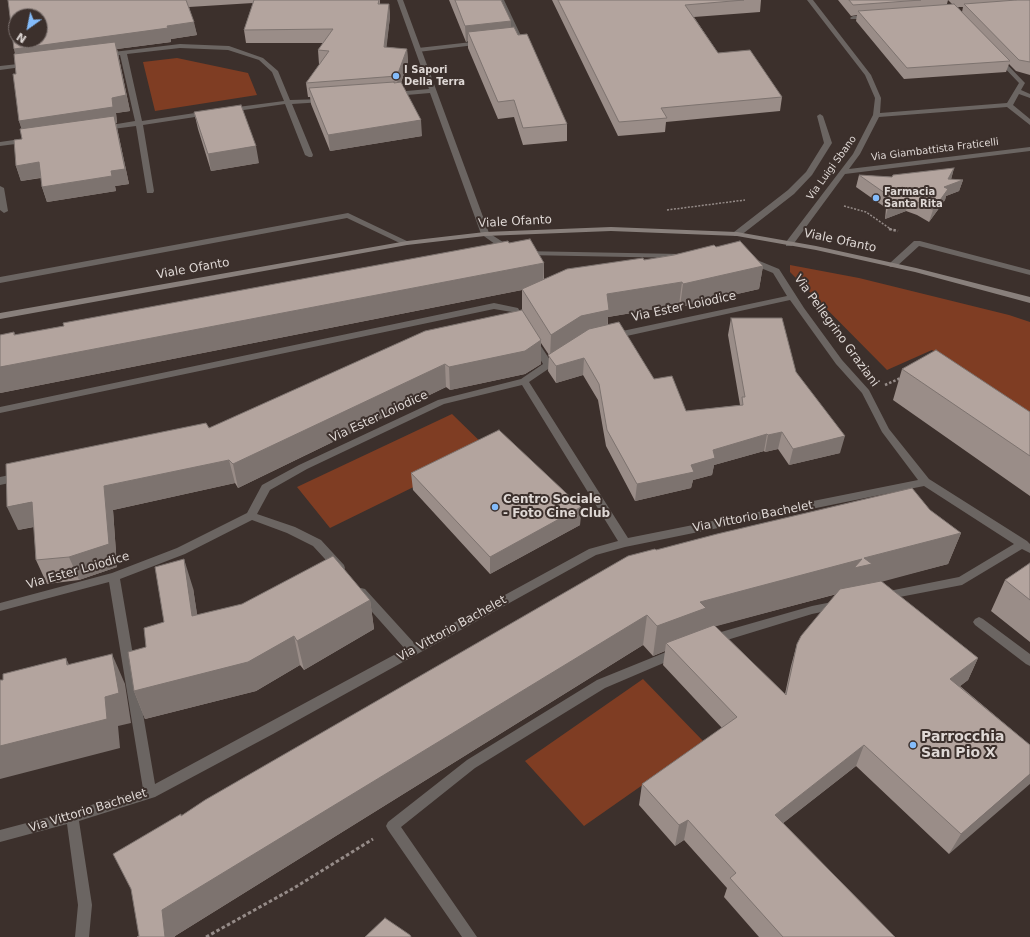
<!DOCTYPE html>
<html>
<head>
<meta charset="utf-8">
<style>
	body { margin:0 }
	#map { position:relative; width:1030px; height:937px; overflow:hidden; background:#3c302c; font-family:"DejaVu Sans",sans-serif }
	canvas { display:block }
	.north { position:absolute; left:8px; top:8px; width:40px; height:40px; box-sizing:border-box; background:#3c302c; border:1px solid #7d7370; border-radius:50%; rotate:213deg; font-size:11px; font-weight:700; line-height:16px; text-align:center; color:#dfd8d5 }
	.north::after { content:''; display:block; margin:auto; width:14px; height:18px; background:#84bcfb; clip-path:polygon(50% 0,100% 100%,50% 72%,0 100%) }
</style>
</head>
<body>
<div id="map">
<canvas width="1030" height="937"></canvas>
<div class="north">N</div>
</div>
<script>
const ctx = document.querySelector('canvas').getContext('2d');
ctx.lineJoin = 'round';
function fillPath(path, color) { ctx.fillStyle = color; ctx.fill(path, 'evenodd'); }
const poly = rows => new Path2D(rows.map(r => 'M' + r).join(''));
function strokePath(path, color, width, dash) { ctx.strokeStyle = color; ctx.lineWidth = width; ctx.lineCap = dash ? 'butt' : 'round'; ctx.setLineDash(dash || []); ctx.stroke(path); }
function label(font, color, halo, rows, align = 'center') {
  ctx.font = font + ' "DejaVu Sans",sans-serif'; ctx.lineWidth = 4; ctx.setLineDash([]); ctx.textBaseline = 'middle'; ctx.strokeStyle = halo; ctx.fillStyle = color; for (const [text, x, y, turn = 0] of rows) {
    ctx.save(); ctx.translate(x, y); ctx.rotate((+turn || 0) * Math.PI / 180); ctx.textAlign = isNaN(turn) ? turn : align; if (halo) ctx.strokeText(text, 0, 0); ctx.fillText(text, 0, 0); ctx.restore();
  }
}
fillPath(poly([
	[177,58,248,73,257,95,155,111,143,62],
	[790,265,859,278,1009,315,1030,322,1030,414,932,350,887,370,790,272],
	[452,414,489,450,330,528,297,487],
	[643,679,704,742,584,826,525,761]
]), '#7f3d23');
strokePath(poly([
	[844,206,866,212,892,230],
	[667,210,745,200]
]), '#958b88', 1.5, [2, 1.5]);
strokePath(poly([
	[889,229,898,231],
	[885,385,903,377]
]), '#958b88', 2.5, [2.5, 2]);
strokePath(poly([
	[206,937,294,888,373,839]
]), '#958b88', 3, [3.5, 2.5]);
fillPath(poly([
	[498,0,504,0,522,38,521,39,516,38,498,0],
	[481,41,484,43,483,44,418,52,415,50,418,48,481,41],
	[914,241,920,241,1030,270,1030,275,919,246,896,267,890,267,889,265,890,263,914,241]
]), '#6b6562');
fillPath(poly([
	[397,0,403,0,489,233,512,248,512,252,506,252,481,234,430,93,395,96,392,94,395,92,429,89,397,0],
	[807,0,813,0,871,75,881,98,880,113,1007,103,1019,83,997,60,997,58,999,57,1001,58,1025,83,1021,90,1030,94,1030,98,1019,94,1013,105,1030,119,1030,125,1007,107,879,117,860,154,849,169,1030,147,1030,151,845,174,792,246,786,246,786,242,853,154,873,115,875,98,865,75,807,0],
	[853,16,870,15,873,17,870,19,851,19,850,18,853,16],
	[180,44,229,46,263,58,278,71,290,100,325,99,326,100,323,102,292,104,313,155,312,157,309,157,305,155,285,104,230,112,227,110,230,108,284,101,272,72,259,60,228,50,180,48,127,54,142,121,208,111,211,113,208,115,143,125,154,191,153,193,147,193,136,126,105,130,101,128,105,126,135,121,120,55,105,57,102,55,105,53,180,44],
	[27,63,29,64,29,66,0,70,0,66,27,63],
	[820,114,823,116,832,143,812,175,794,194,740,236,734,236,734,232,788,190,806,172,824,143,817,116,820,114],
	[28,138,32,140,31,142,0,146,0,142,28,138],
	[0,186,4,188,8,211,4,213,0,210,0,186],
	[348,213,411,243,407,245,404,245,347,218,0,283,0,277,348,213],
	[522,251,681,254,685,256,681,258,525,255,522,255,522,251],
	[751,260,757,260,779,269,804,308,842,360,869,390,889,429,929,479,1027,541,1030,544,1030,553,1022,549,962,585,884,600,880,599,878,596,880,593,884,592,959,577,1014,544,924,486,625,547,596,555,273,734,155,797,79,821,92,905,89,937,75,937,78,905,67,824,0,842,0,830,72,811,143,789,109,582,0,611,0,603,112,573,177,548,247,513,262,485,299,465,438,400,521,379,543,364,530,342,534,339,537,340,550,360,558,356,563,359,529,382,628,538,918,480,882,432,862,393,836,364,790,300,613,339,609,336,613,333,787,296,773,273,751,264,750,262,751,260],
	[522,385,618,541,589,549,415,644,365,589,361,588,357,589,355,592,357,595,405,649,155,784,120,579,185,554,252,520,287,533,313,546,336,571,340,572,344,571,345,568,344,565,321,540,295,527,257,514,270,490,307,469,444,404,522,385],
	[494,303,518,308,526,322,525,324,519,324,512,312,494,309,0,413,0,407,494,303],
	[19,473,23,474,24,477,23,480,0,485,0,477,19,473],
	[837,601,841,602,843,605,841,608,812,614,714,644,710,642,708,639,710,636,714,634,812,606,837,601],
	[979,617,983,619,1030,654,1030,666,1026,664,975,625,973,622,975,619,979,617],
	[676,648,680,650,682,653,680,656,605,688,475,768,401,827,477,937,462,937,388,830,386,826,388,822,467,760,597,680,676,648]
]), '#6b6562');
fillPath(poly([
	[611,227,737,232,816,246,916,268,1030,297,1030,303,915,272,816,250,737,236,611,231,485,236,407,245,0,319,0,313,407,241,485,232,611,227]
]), '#89807c');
fillPath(poly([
	[8,0,380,0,380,4,389,4,390,17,386,47,407,49,408,63,401,83,422,136,330,151,311,104,310,97,308,97,306,83,320,64,319,64,318,50,323,43,246,43,244,30,253,3,189,7,197,35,171,39,171,42,117,49,130,111,116,113,117,123,116,123,129,184,115,186,116,191,47,202,42,187,41,178,21,181,16,166,22,139,22,129,19,121,15,54],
	[449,0,501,0,511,27,567,124,567,141,523,145,514,117,498,119,468,48,468,41,466,42],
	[552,0,761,0,760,12,694,17,718,53,782,97,780,111,666,122,665,132,618,136],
	[838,0,1030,0,1030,75,1016,71,1009,64,1006,72,904,79,856,21,857,15,851,16],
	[948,0,952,4,947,4],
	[958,7,963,7,962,12],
	[194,112,259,163,211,171,198,129],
	[954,168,951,179,963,180,959,191,946,196,945,200,929,222,917,215,906,211,885,219,886,208,856,187,859,175,892,177],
	[509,243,544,263,544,279,644,260,716,247,763,266,759,289,680,307,679,305,608,317,608,325,654,379,686,411,740,405,728,335,731,318,796,372,840,453,789,465,778,449,765,452,764,451,714,465,712,475,693,480,691,488,635,501,606,446,598,400,583,375,556,383,548,371,549,355,541,343,541,364,525,374,450,390,446,387,238,488,235,483,113,510,117,567,79,580,47,584,36,560,34,527,18,530,209,428,522,310,522,290,0,393,14,332,15,335],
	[902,369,1030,412,1030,496,893,400],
	[411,473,581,507,580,525,490,574,413,490],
	[930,510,961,533,948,564,881,581,978,658,968,680,960,686,1030,745,949,854,856,766,783,823,895,937,759,937,724,897,727,888,684,840,675,846,639,805,642,784,722,728,663,665,665,651,653,656,643,645,175,936,175,937,137,937,139,936,181,816,656,550],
	[837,594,797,644,791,666,785,694,715,626],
	[1030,563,1030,642,991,611,1005,580],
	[193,588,197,615,370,600,374,629,304,670,300,665,256,691,145,719,134,691,164,622]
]), '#9a8d88');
fillPath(poly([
	[389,4,390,17,385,61,384,47],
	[511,21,511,37,468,32,468,41,466,42,465,26],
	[194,22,197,35,171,39,171,42,117,49,130,111,116,113,117,123,116,123,129,184,115,186,116,191,47,202,42,187,112,176,24,137,19,121,18,62,14,49],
	[407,49,408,63,398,90,397,76],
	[421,120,422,136,330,151,328,135],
	[256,146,259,163,211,171,208,154],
	[39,162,44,177,21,181,16,166],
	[954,168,951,180,963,180,959,191,946,196,945,200,929,222,933,210,948,179],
	[909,200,906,211,885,219,888,208],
	[544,263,543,286,522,289,522,290,0,393,0,367],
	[763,266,759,289,680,307,683,284],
	[682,282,679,305,608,317,607,333,550,358,551,335,607,294],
	[541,340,541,364,525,374,450,390,449,367],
	[584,358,583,375,556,383,556,366],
	[445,364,446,387,238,488,233,464],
	[782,432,778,449,765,452,768,435],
	[767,434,764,451,714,465,712,475,693,480,691,488,635,501,637,484,713,450],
	[845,436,840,453,789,465,793,449],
	[229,460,235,483,113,510,117,567,79,580,69,557,104,486],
	[32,502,42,525,18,530,7,507],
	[581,507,580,525,490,574,490,557],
	[961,533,948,564,702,630,666,643,665,651,653,656,657,626,700,602,864,558],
	[184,559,193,588,202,645,192,616],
	[370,600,374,629,304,670,297,641],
	[647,615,643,645,175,936,175,937,165,937,162,910],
	[294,636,300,665,256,691,145,719,134,691],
	[112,654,125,684,131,723,118,726,120,748,0,779,0,746,105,697],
	[66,658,80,688,67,665],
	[978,658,968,680,941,701,950,679],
	[864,745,856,766,768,835,775,815],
	[1030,774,1030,784,949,854,961,834],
	[688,820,684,840,675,846,679,825]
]), '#7d736f');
const building = poly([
	[8,0,186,0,194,22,167,26,168,28,14,49,8,0],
	[16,16,40,16,40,40,16,40,16,16],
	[254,0,379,0,378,4,389,4,384,47,407,49,397,76,306,83,329,51,318,50,333,29,244,30,254,0],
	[455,0,501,0,511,21,465,26,455,0],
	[558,0,744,0,685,5,718,53,750,50,782,97,661,108,667,118,619,122,558,0],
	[849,0,921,0,853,5,849,0],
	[1016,0,1030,0,1030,62,1019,60,964,4,1016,0],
	[954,4,1010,61,907,68,858,11,954,4],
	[514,27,518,35,527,34,567,124,523,128,514,100,498,102,468,32,514,27],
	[115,42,126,95,112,98,113,107,19,121,13,74,16,74,14,54,115,42],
	[394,82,394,83,401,82,421,120,328,135,309,88,394,82],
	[241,105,256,146,208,154,194,112,241,105],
	[114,116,125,169,111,171,112,176,42,187,39,162,16,166,14,140,22,139,20,129,114,116],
	[954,168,948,179,963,180,944,187,948,189,933,210,921,203,909,200,888,208,889,196,859,175,892,177,893,175,954,168],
	[530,239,544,263,0,367,0,335,14,332,14,335,64,326,63,323,508,241,509,243,530,239],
	[740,241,763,266,683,284,682,282,607,294,609,310,581,316,551,335,522,289,567,269,643,258,644,260,674,255,714,245,716,247,740,241],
	[522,310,541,340,525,351,449,367,445,364,233,464,229,460,104,486,109,544,69,557,36,560,32,502,7,507,6,464,206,423,209,428,425,331,522,310],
	[731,318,782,318,796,372,845,436,793,449,782,432,768,435,767,434,713,450,715,458,691,465,694,472,637,484,607,430,599,384,584,358,556,366,548,355,589,329,619,322,654,379,672,376,686,411,743,405,742,397,745,397,731,318],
	[936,350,1030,412,1030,456,902,369,936,350],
	[499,430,581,507,490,557,411,473,499,430],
	[912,488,930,510,961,533,864,558,872,564,854,568,862,559,700,602,706,608,657,626,647,615,162,910,165,937,137,937,139,936,131,889,113,854,181,814,181,816,205,800,628,556,655,549,656,550,717,534,912,488],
	[333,556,370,600,297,641,294,636,248,662,134,691,128,652,146,647,144,628,164,622,155,567,184,559,192,616,242,604,333,556],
	[1030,563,1030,600,1005,580,1030,563],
	[881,581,978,658,950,679,1030,745,1030,774,961,834,864,745,775,815,895,937,783,937,730,878,736,873,688,820,679,825,642,784,737,717,666,643,714,625,786,695,797,644,801,636,840,589,881,581],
	[112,654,119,693,105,697,107,719,0,746,0,680,3,680,3,674,66,658,67,665,112,654],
	[385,918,410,935,411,937,365,937,385,918]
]);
fillPath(building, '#b3a49e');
strokePath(building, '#7d736f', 1);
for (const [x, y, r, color] of [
	[396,76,4,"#84bcfb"],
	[876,198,4,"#84bcfb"],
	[495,507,4,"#84bcfb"],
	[913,745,4,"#84bcfb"]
]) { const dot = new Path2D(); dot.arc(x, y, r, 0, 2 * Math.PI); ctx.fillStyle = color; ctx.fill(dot); strokePath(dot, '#3c302c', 1.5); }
label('bold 10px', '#dfd8d5', '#3c302c', [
	["I Sapori",404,70],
	["Della Terra",404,82],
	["Farmacia",884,192],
	["Santa Rita",884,204]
], 'left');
label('10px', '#dfd8d5', '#3c302c', [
	["Via Giambattista Fraticelli",935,150,-7],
	["Via Luigi Sbano",832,168,-54]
]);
label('12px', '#dfd8d5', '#3c302c', [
	["Viale Ofanto",515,222,-3],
	["Viale Ofanto",840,241,12],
	["Viale Ofanto",193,269,-10],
	["Via Ester Loiodice",684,307,-12],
	["Via Pellegrino Graziani",836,331,54],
	["Via Ester Loiodice",379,417,-25],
	["Via Vittorio Bachelet",753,517,-11],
	["Via Ester Loiodice",78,571,-16],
	["Via Vittorio Bachelet",452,629,-29],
	["Via Vittorio Bachelet",88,811,-17]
]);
label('bold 12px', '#dfd8d5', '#3c302c', [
	["Centro Sociale",503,500],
	["- Foto Cine Club",503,514]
], 'left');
label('bold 14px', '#dfd8d5', '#3c302c', [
	["Parrocchia",921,737],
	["San Pio X",921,753]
], 'left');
</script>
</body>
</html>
